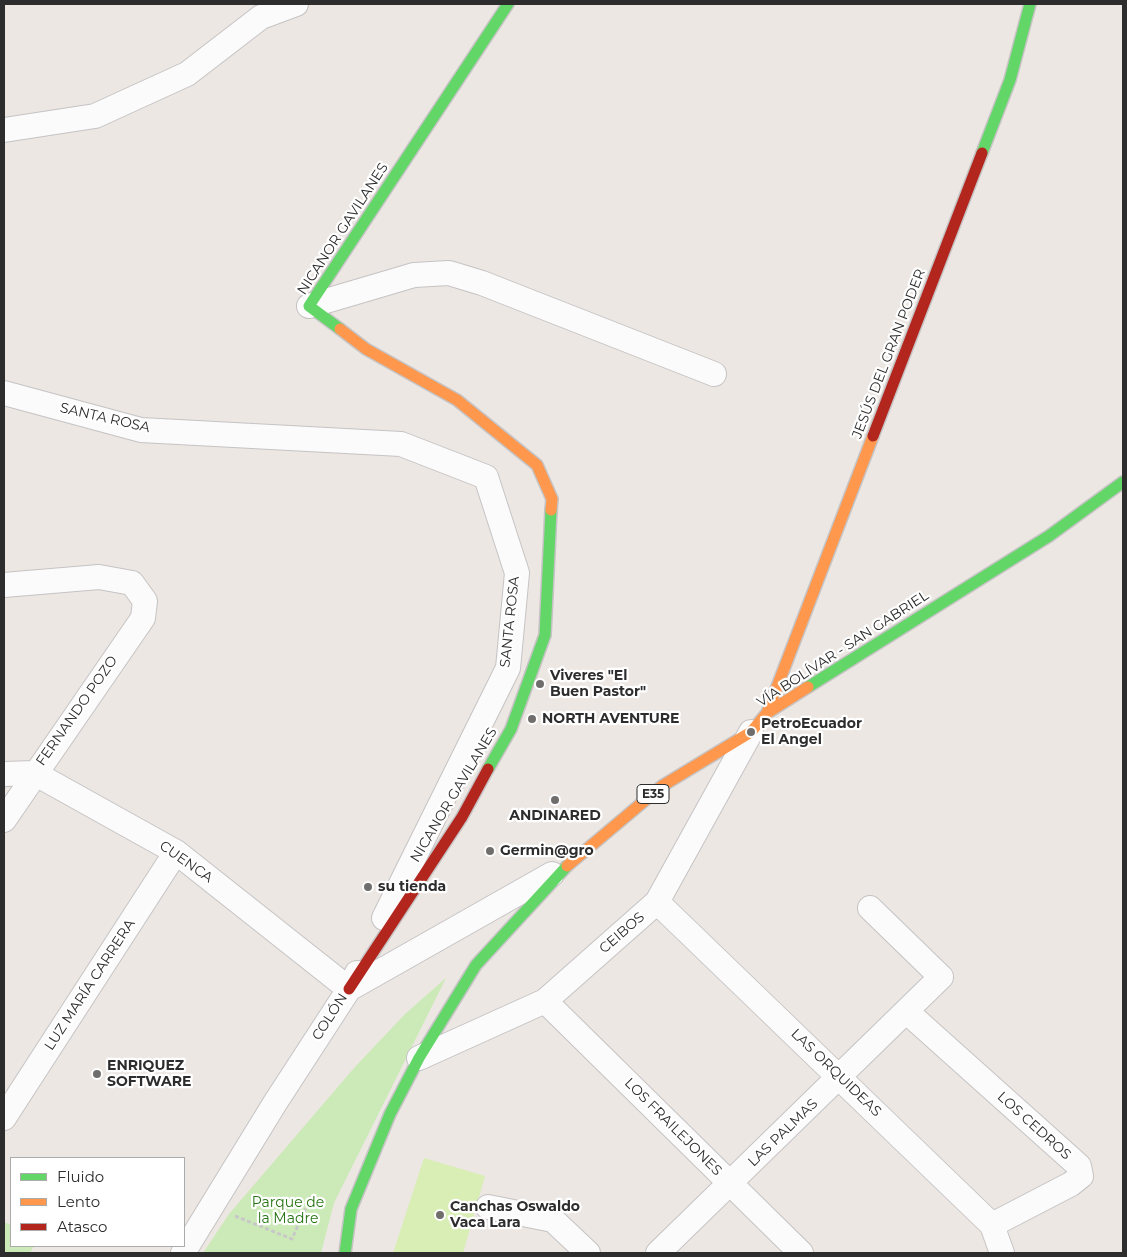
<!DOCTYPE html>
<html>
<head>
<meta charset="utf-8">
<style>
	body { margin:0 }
	#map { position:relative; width:1127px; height:1257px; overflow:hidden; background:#ece7e2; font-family:Montserrat,sans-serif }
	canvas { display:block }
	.frame { position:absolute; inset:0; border:5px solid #2d2d2d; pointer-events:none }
	.legend { position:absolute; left:10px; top:1157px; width:175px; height:90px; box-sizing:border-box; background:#fff; border:1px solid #ababab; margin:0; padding:6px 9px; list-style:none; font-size:15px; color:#2d2d2d }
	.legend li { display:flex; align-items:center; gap:10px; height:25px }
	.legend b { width:25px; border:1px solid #ababab }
</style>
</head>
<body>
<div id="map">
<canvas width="1127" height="1257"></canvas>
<div class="frame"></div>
<ul class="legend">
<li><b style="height:6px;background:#63d668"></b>Fluido</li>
<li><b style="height:6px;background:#ff974d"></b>Lento</li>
<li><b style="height:6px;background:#b3261e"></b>Atasco</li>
</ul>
</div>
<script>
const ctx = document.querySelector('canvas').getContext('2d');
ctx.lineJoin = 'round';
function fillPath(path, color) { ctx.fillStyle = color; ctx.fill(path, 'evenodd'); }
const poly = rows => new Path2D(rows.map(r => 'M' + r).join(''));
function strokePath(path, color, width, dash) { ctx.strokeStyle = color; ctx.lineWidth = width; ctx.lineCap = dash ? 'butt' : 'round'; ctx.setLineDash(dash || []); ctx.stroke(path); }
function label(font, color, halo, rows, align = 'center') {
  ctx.font = font + ' Montserrat,sans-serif'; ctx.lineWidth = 4.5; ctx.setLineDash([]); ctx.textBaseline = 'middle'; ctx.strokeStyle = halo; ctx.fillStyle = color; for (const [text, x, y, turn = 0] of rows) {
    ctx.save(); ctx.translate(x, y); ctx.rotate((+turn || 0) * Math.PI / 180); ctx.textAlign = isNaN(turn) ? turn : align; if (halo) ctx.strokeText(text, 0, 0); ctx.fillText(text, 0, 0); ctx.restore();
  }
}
fillPath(poly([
	[446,978,334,1203,321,1253,203,1253,229,1214,354,1068,405,1014],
	[4,1222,11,1225,11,1246,34,1246,30,1253,4,1253]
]), '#cceab8');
fillPath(poly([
	[424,1158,485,1176,463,1253,393,1253]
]), '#d8eeb5');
const street = poly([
	[4,130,95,116,187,74,261,17,296,4],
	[309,306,414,275,449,273,482,283,714,374],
	[4,393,141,430,401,444,486,477,517,573,508,668,384,918],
	[4,585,99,577,132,583,145,601,143,618,4,820],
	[4,774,34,773,176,852,349,989,357,973],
	[657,902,992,1225,1002,1253],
	[545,1001,801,1253],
	[907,1012,1079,1166,1081,1176,1071,1184,992,1225],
	[419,1058,545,1001,657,902,751,732],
	[4,1118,176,852],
	[488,1207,553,1220,588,1253],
	[183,1253,275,1103,349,989,552,874],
	[658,1253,941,977,870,908]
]);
const fast = poly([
	[982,153,1010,80,1030,4],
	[340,329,309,306,508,4],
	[808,687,1049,536,1123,482],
	[488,769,511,729,545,635,551,510],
	[345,1253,351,1209,390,1114,419,1058,476,965,567,866]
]);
const slow = poly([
	[340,329,366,349,457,400,537,465,552,499,551,510],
	[767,713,873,436],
	[567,866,662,786,751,732,767,713,808,687]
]);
const jam = poly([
	[873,436,982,153],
	[349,989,462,817,488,769]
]);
strokePath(street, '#c5c3c4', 26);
strokePath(fast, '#c5c3c4', 14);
strokePath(slow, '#c5c3c4', 14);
strokePath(jam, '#c5c3c4', 14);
strokePath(poly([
	[235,1216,292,1239,311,1196,325,1201]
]), '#c8c8c8', 3, [4, 2.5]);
strokePath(street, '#fcfbfb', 24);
strokePath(fast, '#63d668', 11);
strokePath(slow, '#ff974d', 11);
strokePath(jam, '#b3261e', 11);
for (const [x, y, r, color] of [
	[540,684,5,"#706e6c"],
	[532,719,5,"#706e6c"],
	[751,732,5,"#706e6c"],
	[555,800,5,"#706e6c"],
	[490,851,5,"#706e6c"],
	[368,887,5,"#706e6c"],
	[97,1074,5,"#706e6c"],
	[440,1215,5,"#706e6c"]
]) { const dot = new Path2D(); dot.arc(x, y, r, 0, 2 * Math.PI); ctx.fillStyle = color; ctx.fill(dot); strokePath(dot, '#fff', 2); }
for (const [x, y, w] of [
	[653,794,32]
]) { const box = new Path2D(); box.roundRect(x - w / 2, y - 9.5, w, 19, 4); ctx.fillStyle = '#fff'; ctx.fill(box); strokePath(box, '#2d2d2d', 1); }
label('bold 12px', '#2d2d2d', null, [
	["E35",653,794]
]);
label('14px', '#2d2d2d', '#fff', [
	["NICANOR GAVILANES",343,229,-57],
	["JESÚS DEL GRAN PODER",889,354,-69],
	["SANTA ROSA",105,418,13],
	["SANTA ROSA",510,622,-84],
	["VÍA BOLÍVAR - SAN GABRIEL",843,649,-33],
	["FERNANDO POZO",77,711,-55],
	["NICANOR GAVILANES",454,795,-59],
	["CUENCA",186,862,35],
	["CEIBOS",622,933,-41],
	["LUZ MARÍA CARRERA",90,985,-57],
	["COLÓN",330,1017,-57],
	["LAS ORQUIDEAS",836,1073,44],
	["LOS CEDROS",1034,1126,42],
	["LOS FRAILEJONES",673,1127,45],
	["LAS PALMAS",783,1133,-44]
]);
label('bold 14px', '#2d2d2d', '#fff', [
	["Viveres \"El",550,676],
	["Buen Pastor\"",550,692],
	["NORTH AVENTURE",542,719],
	["PetroEcuador",761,724],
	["El Angel",761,740],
	["ANDINARED",555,816,"center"],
	["Germin@gro",500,851],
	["su tienda",378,887],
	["ENRIQUEZ",107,1066],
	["SOFTWARE",107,1082],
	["Canchas Oswaldo",450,1207],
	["Vaca Lara",450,1223]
], 'left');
label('14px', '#267412', '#fff', [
	["Parque de",288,1203],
	["la Madre",288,1219]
]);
</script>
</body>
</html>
